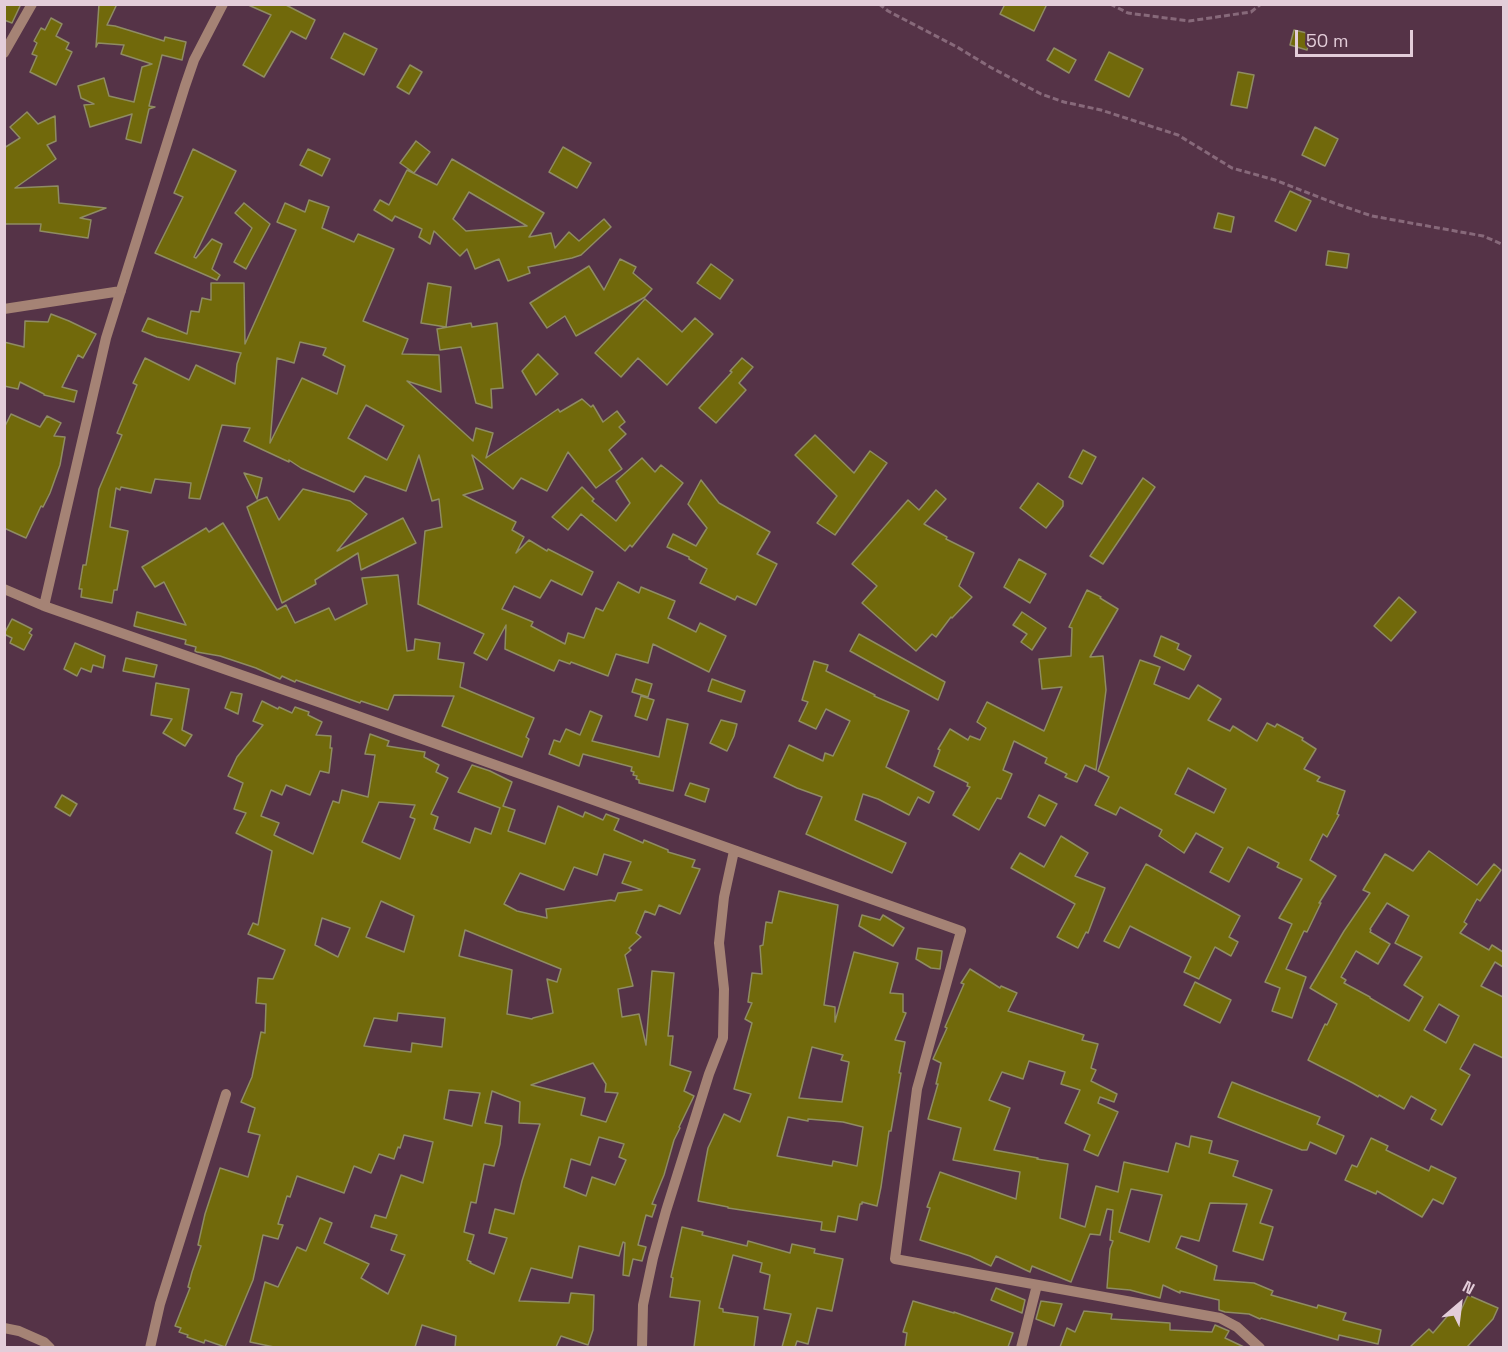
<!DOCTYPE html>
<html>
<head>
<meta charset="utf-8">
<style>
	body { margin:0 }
	#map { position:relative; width:1508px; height:1352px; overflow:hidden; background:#553347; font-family:"Space Grotesk",sans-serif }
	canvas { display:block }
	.frame { position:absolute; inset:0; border:6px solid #e3cdd9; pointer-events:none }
	.north { position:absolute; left:1430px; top:1274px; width:60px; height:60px; -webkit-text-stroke:4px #553347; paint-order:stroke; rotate:28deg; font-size:16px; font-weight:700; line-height:24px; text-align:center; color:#e3cdd9 }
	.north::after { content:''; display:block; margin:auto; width:21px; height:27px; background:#e3cdd9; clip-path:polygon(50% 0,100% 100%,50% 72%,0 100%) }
	.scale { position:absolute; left:1295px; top:30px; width:118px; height:27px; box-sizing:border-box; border:3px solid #e3cdd9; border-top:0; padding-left:8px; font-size:18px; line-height:21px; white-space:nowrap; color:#e3cdd9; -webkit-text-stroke:4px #553347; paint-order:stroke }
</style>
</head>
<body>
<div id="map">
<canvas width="1508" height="1352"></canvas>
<div class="frame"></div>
<div class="north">N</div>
<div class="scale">50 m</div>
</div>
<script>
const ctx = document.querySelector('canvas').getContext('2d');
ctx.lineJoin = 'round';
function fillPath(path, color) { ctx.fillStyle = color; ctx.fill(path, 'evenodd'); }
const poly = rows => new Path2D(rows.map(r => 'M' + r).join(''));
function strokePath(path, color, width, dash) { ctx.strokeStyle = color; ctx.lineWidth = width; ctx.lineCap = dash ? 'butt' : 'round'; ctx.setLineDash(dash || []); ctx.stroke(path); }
const building = poly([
	[4,4,21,4,12,23,4,20,4,4],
	[99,4,117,4,107,25,115,26,164,41,165,37,186,42,182,60,162,55,149,106,155,107,149,109,141,143,126,139,132,114,90,127,84,105,94,104,81,98,78,86,104,78,109,96,134,102,142,67,152,64,121,54,124,45,98,43,96,47,99,4],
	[246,4,284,4,315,20,306,39,291,31,264,77,243,65,271,15,246,4],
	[1005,4,1047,4,1034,31,1000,14,1005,4],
	[51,18,62,24,56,36,69,43,66,49,72,52,56,85,30,72,37,56,32,54,37,43,34,41,41,28,45,30,51,18],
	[1294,30,1311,34,1307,50,1290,45,1294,30],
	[344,33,377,49,364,75,331,58,344,33],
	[1054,48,1076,60,1069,73,1047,60,1054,48],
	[1109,52,1143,69,1129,97,1095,80,1109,52],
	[410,65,422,72,409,94,397,87,410,65],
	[1238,72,1254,75,1247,108,1231,105,1238,72],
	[27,112,38,124,55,116,56,141,47,145,56,159,15,188,58,186,59,203,106,208,80,218,91,220,88,238,40,231,41,224,4,224,4,148,20,138,10,127,27,112],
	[1315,127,1338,139,1325,166,1302,155,1315,127],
	[416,141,430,152,414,173,400,163,416,141],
	[563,147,591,163,577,188,549,172,563,147],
	[193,149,236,171,194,257,196,258,212,239,222,244,212,269,220,275,217,280,155,253,183,197,174,193,193,149],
	[308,149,330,159,322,176,300,165,308,149],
	[452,159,544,213,529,237,551,233,555,248,569,232,579,241,604,219,611,227,581,255,572,258,528,267,530,273,508,281,499,259,475,269,467,249,460,256,434,231,430,244,419,237,422,229,395,216,392,221,374,210,380,200,389,205,407,170,437,185,452,159],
	[469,192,527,226,466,231,453,219,469,192],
	[1290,191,1311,201,1296,231,1275,221,1290,191],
	[309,200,329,207,322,228,354,242,358,234,394,249,363,321,408,339,402,354,439,355,441,392,407,381,473,441,476,428,493,433,486,458,558,409,560,412,582,399,591,407,593,405,603,422,617,411,625,422,619,427,626,434,609,450,622,469,596,488,568,452,547,491,521,478,513,489,472,455,483,489,463,495,516,522,512,530,524,537,516,553,529,540,547,551,548,549,593,572,582,595,551,580,540,598,514,586,502,609,533,622,531,626,565,644,568,633,584,638,596,608,603,611,618,582,639,593,641,587,675,601,668,618,696,632,700,623,726,636,709,672,653,644,648,663,616,654,608,676,571,662,570,664,559,660,554,671,505,649,506,625,487,660,474,653,484,634,418,604,425,531,442,527,439,499,432,501,419,455,406,491,365,476,354,492,301,468,289,460,289,462,244,441,250,428,222,425,200,499,189,498,191,483,155,479,151,493,121,487,120,490,116,488,110,527,128,531,117,590,114,590,112,603,81,597,82,589,79,589,83,565,86,565,99,489,122,435,117,433,137,385,133,383,145,358,189,380,196,365,235,384,237,364,241,353,157,337,142,331,148,318,187,334,191,311,199,312,202,298,211,300,211,283,244,283,245,344,296,230,277,222,285,203,305,212,309,200],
	[300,342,326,348,323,355,345,366,337,394,302,378,270,443,277,358,294,363,300,342],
	[366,405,404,426,387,460,348,438,366,405],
	[244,203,270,224,246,269,234,262,252,228,235,213,244,203],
	[1218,213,1234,217,1231,232,1214,228,1218,213],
	[1328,251,1349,254,1347,268,1326,265,1328,251],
	[620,259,636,267,633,273,652,289,645,297,576,336,565,316,547,328,530,303,589,266,604,290,620,259],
	[711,264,733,280,720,299,697,283,711,264],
	[428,283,451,287,446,327,421,323,428,283],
	[645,299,682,332,695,318,713,334,667,385,638,358,621,377,595,353,645,299],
	[51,314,69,321,96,334,83,358,78,355,62,387,77,391,74,402,44,395,44,394,20,382,18,389,4,386,4,342,24,347,25,321,48,322,51,314],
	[471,323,472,327,497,323,503,388,491,389,492,408,476,403,461,347,440,350,437,329,471,323],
	[538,354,558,374,536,395,522,371,538,354],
	[742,358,753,367,739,383,746,390,716,423,699,408,732,372,730,371,742,358],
	[11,414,40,427,47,416,61,423,54,436,65,437,60,465,50,493,43,507,41,506,26,538,4,528,4,428,11,414],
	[815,435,854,473,870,451,887,463,835,535,817,523,837,496,795,455,815,435],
	[1083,450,1096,457,1082,484,1069,477,1083,450],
	[642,458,655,472,661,465,683,483,632,547,630,545,625,551,581,514,568,530,552,517,582,487,594,499,592,501,616,521,630,503,616,481,642,458],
	[244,473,262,478,257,499,244,473],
	[1143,478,1155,487,1103,564,1090,556,1143,478],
	[701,480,719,503,770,532,757,554,777,564,756,605,737,596,735,600,700,583,707,569,689,559,689,557,667,547,673,534,696,546,707,528,688,504,701,480],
	[1038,483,1063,501,1063,506,1046,528,1020,508,1038,483],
	[303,489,350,501,367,514,337,551,403,518,416,543,361,570,358,553,315,580,316,584,282,603,247,507,259,500,267,497,279,520,303,489],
	[936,490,946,499,924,524,947,537,946,539,974,553,959,586,972,597,952,618,951,617,936,637,932,634,916,651,862,603,877,586,852,564,908,500,919,510,936,490],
	[223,523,277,610,286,605,295,623,329,608,335,620,367,604,362,578,398,575,407,651,414,650,415,639,440,643,438,659,464,663,460,687,534,718,526,737,529,739,522,757,442,726,454,696,394,695,388,710,361,701,360,703,296,680,295,682,282,676,280,679,256,668,220,656,197,652,195,651,196,647,185,644,186,640,134,626,137,612,186,625,164,582,155,587,142,567,206,528,209,532,223,523],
	[1019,559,1046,574,1030,603,1004,587,1019,559],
	[1087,590,1101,597,1100,598,1118,609,1090,657,1103,656,1106,690,1096,770,1085,765,1077,782,1065,777,1067,774,1045,763,1047,758,1014,741,1003,770,1012,774,1001,799,997,798,979,830,953,815,970,787,967,786,968,783,934,766,940,750,938,749,950,729,968,740,970,736,980,740,986,728,977,722,987,702,1044,731,1062,687,1042,689,1039,659,1071,656,1072,628,1069,627,1087,590],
	[1399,597,1416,612,1391,641,1374,626,1399,597],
	[1022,612,1046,628,1032,650,1021,642,1027,634,1013,625,1022,612],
	[12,619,32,629,29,633,32,635,24,650,10,643,12,638,4,634,12,619],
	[859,634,945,682,938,700,850,651,859,634],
	[1161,636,1179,644,1177,649,1191,656,1184,670,1154,656,1161,636],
	[75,643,105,656,103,668,93,665,91,672,81,668,77,676,64,669,75,643],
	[126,658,157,665,154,677,123,671,126,658],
	[1140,660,1160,667,1154,684,1189,699,1198,685,1221,699,1208,720,1230,731,1233,726,1257,741,1267,723,1275,727,1277,724,1303,738,1302,740,1316,749,1304,769,1320,777,1317,781,1345,791,1337,814,1339,815,1327,837,1323,834,1310,860,1336,876,1319,903,1321,903,1307,932,1304,931,1286,969,1306,977,1292,1018,1272,1011,1280,988,1265,982,1292,924,1279,918,1302,879,1277,867,1279,863,1248,847,1229,882,1210,872,1223,848,1196,833,1184,853,1159,836,1162,830,1120,807,1116,815,1095,805,1109,777,1098,771,1140,660],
	[1188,768,1226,789,1214,813,1175,794,1188,768],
	[814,661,828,665,826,671,875,695,874,696,909,711,886,767,934,792,929,803,918,797,909,815,878,799,863,794,855,820,906,843,892,873,806,834,822,797,797,788,774,777,789,745,823,761,825,753,833,756,850,721,826,709,816,729,799,721,808,702,802,700,814,661],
	[636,679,652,684,648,697,632,692,636,679],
	[712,679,745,691,741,702,708,691,712,679],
	[156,683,189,689,182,730,192,735,185,746,163,733,172,719,151,715,156,683],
	[231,692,242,694,238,714,225,708,231,692],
	[641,696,654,700,647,720,635,716,641,696],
	[262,701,278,709,279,707,292,713,295,707,309,712,308,715,322,722,316,735,331,736,330,748,332,748,329,773,320,771,310,795,286,785,282,795,271,790,261,816,279,823,274,835,313,854,333,801,339,803,342,790,368,797,375,755,365,754,370,734,389,741,387,746,425,752,424,757,439,765,436,772,448,778,431,814,438,817,434,829,470,843,475,828,491,834,500,808,458,792,472,765,490,771,512,782,503,806,515,810,508,831,545,844,558,806,583,817,585,812,603,820,606,814,619,819,614,830,643,843,644,840,668,850,668,852,695,860,692,867,700,869,680,914,659,905,655,915,645,911,636,933,641,937,629,948,631,950,625,955,633,986,618,989,622,1017,639,1014,646,1045,652,971,674,973,668,1036,673,1036,670,1065,691,1072,684,1091,694,1096,679,1127,680,1128,674,1140,664,1175,652,1204,656,1205,652,1217,646,1215,638,1245,646,1247,642,1261,633,1259,629,1276,623,1275,625,1243,623,1242,619,1256,579,1246,572,1278,531,1268,519,1301,569,1303,571,1293,594,1295,593,1330,588,1345,561,1336,556,1347,455,1347,456,1336,422,1325,415,1347,274,1347,250,1342,265,1282,278,1287,297,1247,306,1251,320,1218,332,1223,324,1243,369,1264,361,1278,388,1294,405,1255,391,1250,397,1235,371,1227,375,1215,386,1218,401,1175,423,1183,433,1142,404,1135,400,1148,398,1147,394,1159,379,1154,371,1173,354,1166,344,1193,297,1176,290,1197,287,1196,278,1224,283,1225,278,1239,263,1235,253,1280,225,1347,205,1340,204,1343,187,1337,188,1335,179,1332,181,1328,175,1326,190,1288,188,1287,192,1272,201,1246,198,1245,205,1214,220,1168,248,1177,260,1135,248,1132,255,1108,241,1102,252,1077,261,1032,265,1033,266,1004,256,1003,258,978,273,979,285,950,248,934,253,923,258,925,272,851,236,833,246,813,234,809,243,783,228,776,237,757,263,725,253,721,262,701],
	[379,802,415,805,410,817,415,819,400,859,362,842,379,802],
	[604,854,631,862,622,883,642,890,618,893,615,901,611,900,546,909,547,918,517,911,504,904,520,873,564,890,574,867,597,875,604,854],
	[381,901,414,916,404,952,366,937,381,901],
	[322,918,350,928,338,957,315,945,322,918],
	[465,930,561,969,557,982,547,979,553,1013,533,1018,532,1019,507,1014,512,970,459,956,465,930],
	[398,1013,445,1018,442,1047,412,1043,411,1052,364,1046,374,1018,397,1021,398,1013],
	[593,1063,606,1084,605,1092,618,1093,606,1122,581,1115,585,1098,531,1085,593,1063],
	[449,1090,480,1093,472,1126,444,1119,449,1090],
	[492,1091,520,1102,519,1123,540,1124,522,1181,514,1214,495,1209,489,1233,507,1238,494,1274,470,1263,471,1262,467,1260,474,1235,464,1232,471,1202,476,1203,484,1164,494,1166,500,1144,502,1126,485,1123,492,1091],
	[599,1137,624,1144,619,1157,626,1160,615,1185,592,1177,586,1196,564,1187,571,1159,590,1165,599,1137],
	[590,711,602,716,592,741,659,757,667,719,688,724,673,791,639,783,639,780,636,779,637,776,633,775,634,772,631,771,632,767,583,754,579,766,549,754,554,740,560,742,566,729,580,735,590,711],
	[721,720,737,724,734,736,727,751,710,743,721,720],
	[690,783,709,789,705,802,685,795,690,783],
	[62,795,77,804,70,816,55,807,62,795],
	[1039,795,1057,804,1045,826,1028,817,1039,795],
	[1061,836,1088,853,1075,876,1105,888,1088,933,1086,932,1078,948,1057,937,1075,904,1011,868,1020,853,1044,867,1061,836],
	[1429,851,1477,885,1494,864,1501,870,1480,901,1477,899,1464,922,1467,924,1460,933,1489,950,1492,945,1503,952,1503,967,1495,962,1481,986,1503,997,1503,1058,1474,1044,1460,1069,1470,1075,1442,1125,1431,1119,1436,1110,1411,1096,1404,1109,1379,1095,1378,1097,1353,1083,1308,1060,1325,1024,1327,1025,1337,1004,1310,988,1344,931,1370,893,1363,890,1385,854,1413,871,1429,851],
	[1387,903,1409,916,1395,943,1422,957,1404,985,1423,997,1409,1021,1370,998,1370,997,1344,983,1346,980,1341,977,1356,951,1378,964,1390,944,1370,932,1371,930,1370,929,1387,903],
	[1439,1004,1459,1016,1446,1043,1424,1030,1439,1004],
	[1146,864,1240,916,1229,937,1238,942,1231,956,1215,947,1199,979,1184,972,1191,957,1130,926,1119,948,1104,941,1146,864],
	[779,891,838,905,824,1005,835,1007,835,1022,854,952,898,963,890,993,903,994,903,1012,906,1013,895,1040,905,1042,899,1073,901,1073,891,1131,889,1131,881,1187,877,1206,862,1202,862,1204,860,1204,857,1220,838,1216,835,1232,821,1230,822,1222,728,1208,728,1207,698,1201,708,1148,724,1114,740,1122,751,1094,734,1089,752,1023,745,1019,752,1003,748,1002,752,973,762,974,760,946,763,945,766,922,772,923,779,891],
	[812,1047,843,1055,841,1060,849,1062,842,1102,799,1098,812,1047],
	[788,1117,808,1121,808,1119,843,1122,863,1127,857,1166,833,1161,832,1166,777,1156,788,1117],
	[862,915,880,920,883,915,904,928,893,946,859,926,862,915],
	[918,948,942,951,940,969,931,968,916,959,918,948],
	[970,969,1000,988,1001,986,1017,993,1008,1011,1084,1035,1082,1040,1098,1044,1091,1068,1096,1070,1091,1081,1117,1094,1114,1102,1100,1097,1098,1103,1118,1112,1098,1156,1084,1150,1090,1135,1065,1123,1080,1090,1061,1084,1065,1072,1029,1061,1023,1079,1002,1072,989,1100,1010,1108,994,1150,1038,1158,1037,1159,1068,1164,1060,1218,1085,1227,1096,1186,1118,1192,1124,1162,1168,1172,1176,1143,1189,1147,1191,1136,1212,1141,1209,1153,1238,1161,1233,1176,1272,1190,1260,1223,1273,1227,1263,1260,1233,1251,1247,1204,1210,1203,1199,1241,1181,1236,1176,1248,1217,1266,1214,1280,1254,1283,1273,1291,1271,1295,1317,1308,1318,1305,1346,1313,1343,1320,1381,1330,1378,1344,1339,1335,1338,1340,1261,1318,1260,1319,1249,1314,1225,1312,1219,1310,1219,1300,1180,1291,1180,1293,1163,1285,1160,1298,1130,1290,1107,1288,1110,1249,1113,1241,1110,1240,1113,1210,1107,1209,1100,1235,1090,1234,1071,1282,1032,1266,1030,1272,996,1256,991,1266,970,1256,920,1240,930,1208,927,1207,940,1172,1016,1199,1020,1172,953,1160,961,1128,928,1119,938,1084,936,1084,941,1063,933,1059,947,1028,945,1027,964,984,961,983,970,969],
	[1131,1189,1162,1195,1149,1242,1119,1232,1131,1189],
	[1195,982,1231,1000,1220,1023,1184,1005,1195,982],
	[1232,1082,1320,1117,1317,1124,1344,1136,1336,1154,1310,1142,1307,1150,1302,1150,1218,1117,1232,1082],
	[1371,1138,1388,1146,1386,1150,1429,1171,1431,1166,1456,1178,1443,1204,1433,1199,1422,1217,1377,1191,1376,1194,1345,1180,1352,1165,1357,1167,1371,1138],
	[682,1227,703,1232,702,1235,747,1246,748,1241,790,1253,792,1244,815,1249,814,1253,843,1259,832,1311,817,1308,808,1344,797,1341,795,1347,782,1347,791,1314,764,1309,770,1275,760,1272,762,1263,733,1255,719,1308,723,1309,723,1312,758,1317,754,1347,694,1347,700,1301,670,1297,673,1278,671,1277,682,1227],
	[996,1288,1025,1300,1022,1313,991,1300,996,1288],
	[1468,1295,1498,1308,1493,1319,1467,1347,1410,1347,1429,1329,1433,1333,1456,1306,1461,1310,1468,1295],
	[913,1301,954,1313,954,1312,1013,1333,1008,1347,905,1347,907,1333,903,1332,913,1301],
	[1041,1301,1062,1304,1054,1326,1036,1319,1041,1301],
	[1084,1311,1112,1314,1111,1319,1170,1323,1170,1330,1212,1332,1215,1325,1229,1331,1225,1338,1244,1347,1060,1347,1067,1328,1075,1332,1084,1311]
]);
fillPath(building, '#71690b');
strokePath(building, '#8f8c63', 1.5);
strokePath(poly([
	[879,4,888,11,957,47,990,67,1041,94,1064,102,1101,110,1178,135,1232,168,1275,180,1334,203,1372,216,1483,236,1504,245],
	[1110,4,1128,13,1189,21,1251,12,1261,4]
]), '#87697a', 3, [6, 3]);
strokePath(poly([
	[4,53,32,4],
	[4,309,121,291],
	[4,589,44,606,327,705,961,931,917,1089,895,1259,1220,1318,1237,1327,1260,1348],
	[44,606,106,338,185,86,194,60,223,4],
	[4,1328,19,1331,44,1342,50,1348],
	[150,1348,160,1304,226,1094],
	[642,1348,643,1305,653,1258,666,1211,709,1074,723,1038,724,989,719,943,724,897,734,851],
	[1021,1348,1037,1285]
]), '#a58375', 10);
</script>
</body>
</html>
